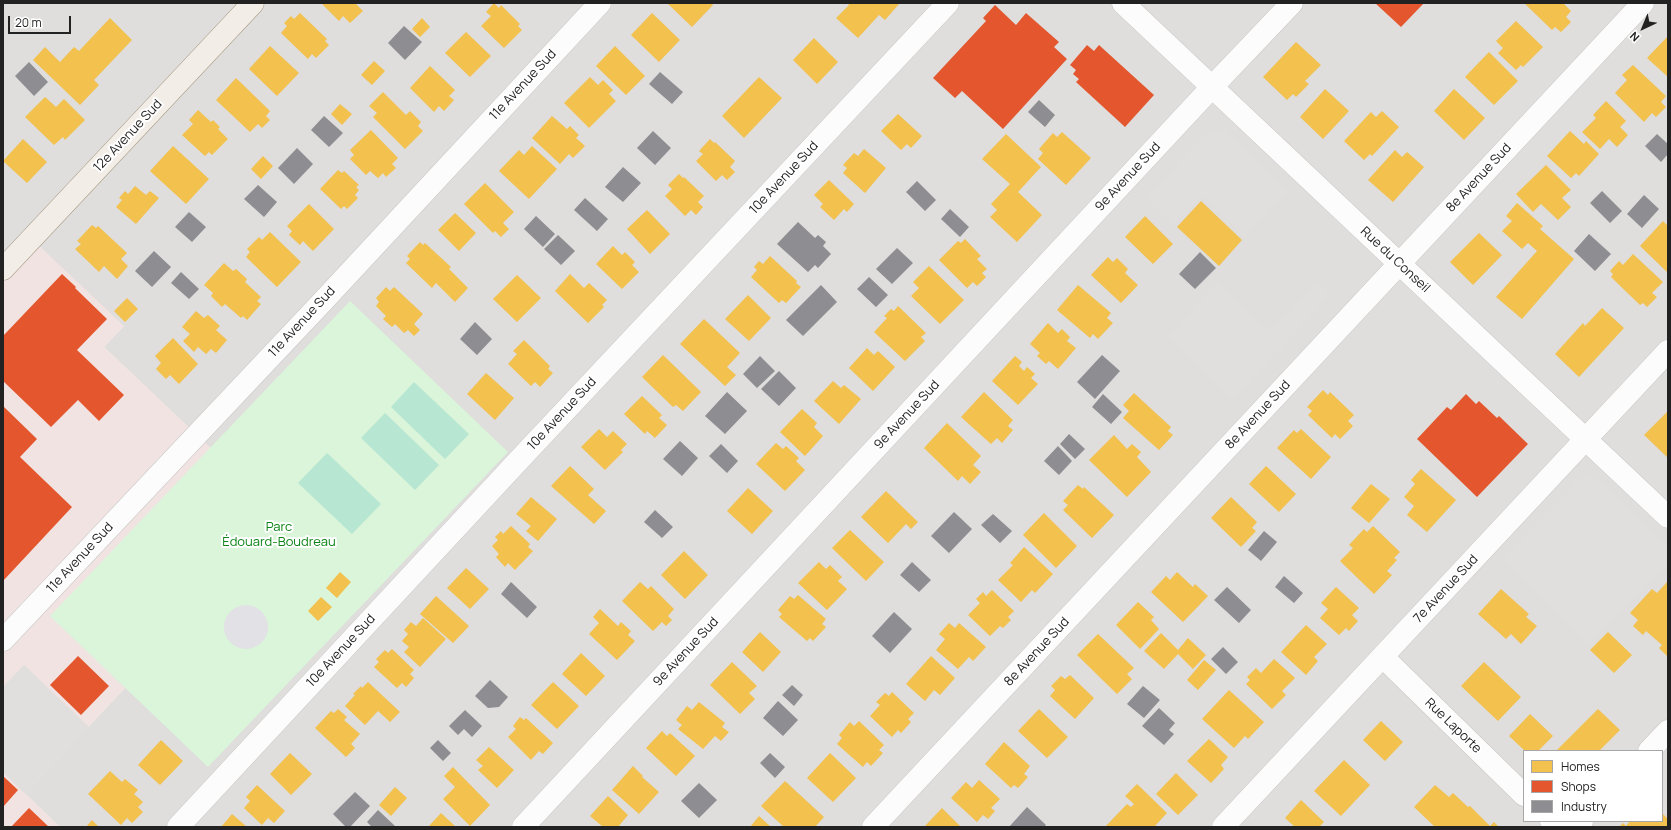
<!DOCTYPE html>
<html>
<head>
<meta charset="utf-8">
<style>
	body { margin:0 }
	#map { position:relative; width:1671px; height:830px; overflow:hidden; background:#f0eeeb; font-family:Manrope,sans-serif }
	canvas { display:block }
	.frame { position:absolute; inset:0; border:4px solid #222; pointer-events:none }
	.legend { position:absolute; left:1523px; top:750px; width:140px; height:72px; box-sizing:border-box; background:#fff; border:1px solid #a7a7a7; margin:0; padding:5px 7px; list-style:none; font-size:12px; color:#222 }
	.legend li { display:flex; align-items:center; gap:8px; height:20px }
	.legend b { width:20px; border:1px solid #a7a7a7 }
	.north { position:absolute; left:1623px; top:8px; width:40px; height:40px; -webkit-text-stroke:3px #fff; paint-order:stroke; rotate:224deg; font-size:11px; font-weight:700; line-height:16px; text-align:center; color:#222 }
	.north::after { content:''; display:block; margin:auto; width:14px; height:18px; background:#222; clip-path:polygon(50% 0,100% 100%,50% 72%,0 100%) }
	.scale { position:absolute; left:8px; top:16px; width:63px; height:18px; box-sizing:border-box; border:2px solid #222; border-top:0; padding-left:5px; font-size:12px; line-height:14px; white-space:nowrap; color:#222; -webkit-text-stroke:3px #fff; paint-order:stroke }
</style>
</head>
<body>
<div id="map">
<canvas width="1671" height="830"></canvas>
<div class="frame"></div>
<ul class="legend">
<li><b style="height:11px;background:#f2c14e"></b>Homes</li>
<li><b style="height:11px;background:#e4572e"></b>Shops</li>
<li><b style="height:11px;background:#8d8d92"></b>Industry</li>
</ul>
<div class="north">N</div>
<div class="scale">20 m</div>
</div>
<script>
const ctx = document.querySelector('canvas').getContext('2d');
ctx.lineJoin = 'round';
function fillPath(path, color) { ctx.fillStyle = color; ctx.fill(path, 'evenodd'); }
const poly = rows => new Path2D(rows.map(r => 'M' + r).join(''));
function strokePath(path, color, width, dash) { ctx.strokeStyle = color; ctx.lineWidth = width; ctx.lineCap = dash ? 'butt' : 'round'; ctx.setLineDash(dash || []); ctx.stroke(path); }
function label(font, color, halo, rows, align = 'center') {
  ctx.font = font + ' Manrope,sans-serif'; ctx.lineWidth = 4; ctx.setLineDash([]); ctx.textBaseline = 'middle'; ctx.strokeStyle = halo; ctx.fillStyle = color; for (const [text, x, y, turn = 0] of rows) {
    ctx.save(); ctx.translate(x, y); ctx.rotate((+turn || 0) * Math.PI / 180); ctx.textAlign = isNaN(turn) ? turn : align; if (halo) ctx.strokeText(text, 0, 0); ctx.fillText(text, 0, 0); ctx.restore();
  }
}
fillPath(poly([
	[3,3,1668,3,1668,827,60,827,25,794,125,688,50,616,210,448,104,347,124,326,3,269],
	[1524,751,1662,751,1662,821,1524,821]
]), '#dfdedc');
fillPath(poly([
	[32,239,124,326,104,347,211,448,50,616,125,688,25,793,60,827,3,827,3,269]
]), '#f1e3e1');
fillPath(poly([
	[350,301,508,452,208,767,50,616]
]), '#daf5da');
fillPath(poly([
	[414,382,469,434,445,459,391,407],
	[385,413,439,465,415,490,361,438],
	[327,453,381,504,352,534,298,483]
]), '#b7e6d2');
fillPath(poly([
	[1219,131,1227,133,1236,140,1290,191,1245,238,1202,197,1175,226,1145,198,1205,134],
	[1218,281,1270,331,1317,282,1331,295,1232,400,1166,337],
	[1587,475,1600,480,1668,546,1668,563,1589,645,1501,560,1577,481],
	[24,665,89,727,25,794,3,772,3,687]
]), '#e0dfde');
fillPath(poly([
	'224 627a22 22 0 1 1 44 0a22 22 0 1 1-44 0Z'
]), '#e2e1e5');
fillPath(poly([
	[321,3,355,3,363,11,350,23,343,16,339,21],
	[494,3,499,8,501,5,520,24,518,26,522,30,504,48,481,26,491,16,486,12],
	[667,3,711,3,713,5,692,27],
	[847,3,900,3,885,20,879,15,858,38,836,18,849,5],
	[1524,3,1563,3,1571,11,1566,17,1571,22,1561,32,1555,27,1552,30],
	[300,13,327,39,325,41,329,45,316,58,312,54,308,59,281,33,287,26,284,23,291,16,294,19],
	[652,13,680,40,659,62,631,35],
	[110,18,132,40,94,80,99,85,80,105,33,60,45,47,60,62,74,47,79,51],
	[422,18,430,27,420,37,412,29],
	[1516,21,1543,47,1523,67,1521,65,1516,70,1498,53,1503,48,1496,41],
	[466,32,491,56,470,77,445,53],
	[1668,36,1668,77,1647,58],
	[814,38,838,62,817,84,793,60],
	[1296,42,1321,65,1305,81,1309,84,1296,97,1293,94,1287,100,1263,77],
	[270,46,299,73,277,96,249,69],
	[615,46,645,76,626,95,596,66],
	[1489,52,1518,81,1494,105,1465,77],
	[374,61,385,71,372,85,361,75],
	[1633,65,1666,96,1661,102,1666,107,1656,117,1652,113,1644,122,1615,93,1627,80,1622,75],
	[430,66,455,90,449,96,454,100,444,111,439,106,434,112,410,88],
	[590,77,598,85,603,80,613,90,609,94,616,101,589,128,564,103],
	[759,77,782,98,744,138,722,116],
	[236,78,270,111,266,116,270,120,262,128,258,124,250,132,216,100],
	[1325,89,1349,111,1323,139,1300,117],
	[1454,89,1485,118,1464,140,1434,111],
	[383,92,406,115,410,111,421,122,418,126,423,131,405,149,373,117,377,113,369,106],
	[45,97,56,107,64,99,85,120,65,140,63,137,54,145,25,117],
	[1606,101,1626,121,1620,127,1628,135,1617,147,1609,139,1600,149,1582,132,1596,118,1593,115],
	[340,104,352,114,342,125,331,114],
	[198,110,211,122,213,120,220,127,218,129,228,139,212,155,209,152,205,156,182,135,193,124,189,120],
	[1382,111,1399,127,1372,156,1370,154,1364,160,1344,141,1371,112,1376,117],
	[898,114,922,136,911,148,907,144,901,150,881,131],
	[552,116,567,129,570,126,579,135,576,138,585,146,573,158,569,154,560,164,532,138],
	[371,130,398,158,392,164,396,168,386,177,383,173,378,178,370,171,366,175,350,159,354,155,350,150],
	[1570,131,1584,144,1586,141,1599,154,1579,176,1576,173,1571,178,1547,156],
	[1062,132,1091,158,1066,185,1038,159,1043,153,1039,149,1053,133,1057,137],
	[1006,134,1041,167,1018,192,1042,215,1017,242,990,217,997,210,991,204,1010,184,982,159],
	[23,139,47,162,27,183,3,161],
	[710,139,714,143,715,142,735,161,730,167,735,172,727,180,722,175,716,181,696,161,703,154,699,151],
	[173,146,209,179,186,204,150,171],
	[532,146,557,169,529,199,499,171,519,150,524,155],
	[864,149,886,168,865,193,843,173,847,168,843,165,854,153,858,156],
	[1395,150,1402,157,1407,152,1424,167,1393,202,1368,180],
	[263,156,273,166,261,179,251,169],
	[1546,165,1571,190,1562,198,1571,207,1558,220,1541,204,1533,212,1516,194],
	[338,170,342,173,344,171,359,185,356,187,359,190,355,195,358,198,347,209,344,206,341,209,320,189],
	[679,174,683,178,684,177,704,196,698,202,703,207,696,215,691,210,685,216,665,196,672,189,668,185],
	[829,180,854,204,847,212,844,209,834,220,820,207,823,204,814,195],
	[485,183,514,212,503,223,509,229,501,237,495,231,493,233,464,204],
	[135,186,146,195,150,191,159,198,136,224,116,207,122,200,119,198,125,191,128,194],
	[1201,201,1242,240,1219,266,1177,227],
	[1517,203,1543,226,1540,229,1574,259,1522,319,1496,297,1537,251,1528,243,1522,249,1502,231,1512,221,1506,216],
	[309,204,334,229,313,251,303,241,300,245,289,235,292,231,287,226],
	[647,210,670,234,650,254,627,229],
	[455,213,476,233,459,251,438,230],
	[1145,216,1173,244,1153,264,1125,237],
	[1663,221,1668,226,1668,273,1640,246],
	[92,225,96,228,98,226,127,253,121,259,128,266,117,279,104,266,99,272,75,249,81,244,77,241],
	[270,232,301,262,277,287,246,257,250,252,247,249,259,237,262,240],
	[1479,233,1502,255,1473,285,1450,262],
	[965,239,981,256,977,259,987,269,982,273,986,277,977,286,973,282,967,288,939,260,958,241,961,243],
	[420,242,423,245,425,243,451,267,449,269,468,288,455,302,436,283,432,288,406,263,410,259,407,256],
	[613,246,622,255,625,252,635,262,632,265,639,272,622,289,596,264],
	[1633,254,1663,282,1652,293,1657,297,1647,307,1643,303,1640,305,1611,277,1613,274,1610,271,1619,261,1623,265],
	[770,256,797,281,796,283,801,287,786,303,782,300,779,303,751,277,757,270,754,267,759,261,763,264],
	[1108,257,1113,262,1117,258,1128,269,1125,273,1138,285,1121,303,1091,275],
	[224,263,233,271,236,269,247,279,245,282,261,297,257,301,261,304,247,320,243,316,241,318,225,304,222,307,211,296,213,293,204,285],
	[929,266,964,300,940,324,911,296,919,288,913,282],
	[570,274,584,288,589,283,607,300,602,305,604,307,588,323,555,291],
	[517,275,541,298,517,322,493,299],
	[1078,285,1111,313,1107,318,1113,323,1098,339,1093,334,1090,338,1057,310],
	[386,287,390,291,394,287,423,314,414,324,420,330,414,336,408,330,404,333,395,324,392,327,383,319,386,316,376,306,379,302,376,298],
	[748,295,771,318,749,341,725,319],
	[127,298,138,309,125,322,114,311],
	[898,306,926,333,921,337,925,341,905,361,874,332,887,318,884,316,891,309,894,311],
	[1602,308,1624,328,1579,377,1555,354,1583,323,1585,326],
	[196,311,204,318,208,315,220,326,216,330,227,340,216,353,211,349,206,354,198,347,194,352,183,341,190,334,182,327],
	[704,319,740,353,727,367,736,375,725,386,680,344],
	[1048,323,1058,333,1062,329,1070,337,1067,341,1076,348,1058,369,1049,361,1046,364,1037,356,1040,353,1030,344],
	[173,338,198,364,179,384,170,375,166,379,156,369,161,363,155,356],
	[524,340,550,366,548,369,553,373,540,387,535,382,531,386,508,364,517,354,513,351],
	[867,348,874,355,878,351,895,367,873,391,849,368],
	[663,355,701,392,683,411,676,405,673,407,642,377],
	[1015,356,1022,362,1019,366,1024,371,1027,367,1035,374,1031,378,1038,384,1018,405,992,381],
	[486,373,514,398,495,420,467,394],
	[833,381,841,388,844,385,861,399,839,424,814,401],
	[1323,390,1328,395,1330,392,1354,415,1348,421,1353,426,1340,439,1335,434,1332,438,1308,415,1312,411,1307,407],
	[984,392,1013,420,1008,426,1013,430,1002,443,997,438,991,444,961,417],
	[1134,393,1171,427,1168,431,1173,435,1159,450,1123,418,1129,411,1123,405],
	[642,396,662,415,659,418,667,425,655,438,647,431,645,434,624,414],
	[802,409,817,423,814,427,823,436,805,456,780,432],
	[1668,411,1668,458,1644,435],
	[947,423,981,456,973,465,981,472,970,484,962,476,958,481,924,448],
	[599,429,607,437,613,431,627,444,621,450,623,452,605,470,581,447],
	[1301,429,1331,457,1311,479,1277,448,1294,430,1297,433],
	[1114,435,1127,449,1132,444,1141,452,1137,457,1151,472,1127,497,1089,460],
	[776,443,783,449,786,446,799,458,796,461,805,470,785,491,756,464],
	[570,466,594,489,588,495,606,511,594,524,551,486],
	[1266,466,1296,494,1279,512,1249,484],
	[1421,469,1456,500,1427,532,1407,515,1414,506,1404,497,1415,484,1411,480],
	[1371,484,1390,499,1369,523,1351,508],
	[1078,485,1083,489,1084,487,1114,515,1092,538,1063,510,1068,505,1063,501],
	[748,488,773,511,752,534,727,511],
	[886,491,918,522,911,529,906,524,888,543,861,517],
	[531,497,557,519,538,541,526,531,531,526,516,514],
	[1231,497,1257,522,1252,528,1256,531,1241,547,1211,518],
	[1044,513,1077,546,1056,568,1023,535],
	[511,526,530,544,528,547,533,551,515,570,508,563,505,567,496,557,499,554,492,546,498,540,495,537,501,531,503,534],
	[1373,526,1400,552,1394,558,1397,560,1387,571,1392,575,1374,594,1340,561,1353,548,1349,545,1364,529,1367,532],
	[850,530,884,562,866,581,832,548],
	[1024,547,1053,574,1035,593,1032,590,1021,602,998,580,1013,565,1010,563],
	[684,551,708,575,685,599,661,575],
	[819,562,826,569,830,565,842,577,838,581,847,589,827,610,798,583],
	[466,568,489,589,470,609,447,588],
	[340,572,351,582,337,598,326,588],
	[1177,572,1193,587,1195,584,1208,596,1183,622,1151,592,1166,576,1170,580],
	[1668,581,1668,657,1659,648,1662,645,1646,631,1643,635,1633,626,1638,620,1630,613,1652,589,1657,593],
	[640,582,648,589,651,586,674,609,668,616,672,620,666,626,662,622,653,631,622,601],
	[1336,587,1359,608,1352,615,1358,621,1349,631,1346,628,1339,635,1320,618,1328,609,1321,603],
	[1501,589,1529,614,1526,617,1537,626,1521,644,1511,634,1506,639,1478,614],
	[992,590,1014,611,1008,617,1011,620,1003,628,1000,626,990,636,968,615,980,603,976,599,983,592,986,596],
	[798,595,826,619,822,624,826,627,813,641,810,638,807,641,779,617,782,614,778,610,790,596,794,599],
	[436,596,469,626,453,643,420,614],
	[321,597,332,607,318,621,308,611],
	[1138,602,1154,617,1151,620,1159,629,1140,649,1116,625],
	[600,609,618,626,621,622,631,631,628,635,635,641,617,660,589,634,599,623,593,617],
	[423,618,446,639,420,667,404,652,409,647,402,641,408,634,404,630,411,622,416,626],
	[949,623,955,628,959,623,986,647,973,661,969,657,958,669,936,650,945,639,939,634],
	[1306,625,1327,644,1314,657,1318,661,1306,675,1281,652],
	[760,632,781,652,763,672,742,652],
	[1608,632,1632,655,1614,673,1590,650],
	[1161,633,1178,650,1188,638,1206,655,1193,669,1178,654,1164,669,1144,651],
	[1098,634,1134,668,1127,674,1132,679,1117,694,1077,655],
	[392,649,414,670,410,674,414,678,406,687,402,683,397,688,374,667,379,662,376,659,385,650,388,653],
	[581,653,605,676,586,696,562,674],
	[931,656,955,678,940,695,934,690,925,701,906,684],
	[1274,659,1295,678,1282,691,1286,695,1272,709,1246,684,1250,680,1247,677,1256,668,1261,673],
	[1204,660,1216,670,1198,690,1187,680],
	[732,662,757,686,749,693,755,699,740,714,710,685],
	[1484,662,1521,697,1498,721,1461,686],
	[1070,675,1094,698,1075,719,1050,696,1055,690,1051,686,1061,676,1065,679],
	[368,682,400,712,390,722,378,711,365,725,345,706,355,695,353,694,361,686,362,688],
	[553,682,579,706,557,729,531,705],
	[1229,690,1264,722,1248,739,1245,736,1234,748,1202,719],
	[892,692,914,713,908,719,911,722,901,733,898,730,892,737,870,716,880,705,876,702,885,693,889,696],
	[699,702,725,723,722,727,729,732,721,741,715,736,703,749,678,729,682,725,676,720,687,706,692,710],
	[338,709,347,717,344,720,360,734,351,744,355,748,346,757,315,728,331,711,334,713],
	[1039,709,1068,737,1047,758,1018,731],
	[1598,709,1620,730,1599,751,1556,751],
	[1530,714,1553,736,1538,751,1525,751,1509,736],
	[520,717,524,720,526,718,553,743,543,754,539,751,531,760,508,737,516,729,513,726],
	[859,721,884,745,879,750,883,753,871,766,867,762,863,767,837,744,842,738,839,735,850,722,854,726],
	[1381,721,1403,742,1385,761,1363,740],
	[662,731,667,736,670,733,695,756,676,776,646,748],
	[1209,739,1228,757,1221,765,1224,769,1211,783,1187,761],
	[161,740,183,761,160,785,138,765],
	[1004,742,1030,766,1024,774,1028,777,1018,788,1014,785,1011,788,985,764],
	[489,747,514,770,497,788,478,770,483,766,476,760],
	[290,753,312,774,291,795,270,774],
	[830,753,856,778,833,802,807,778],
	[1344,760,1370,785,1341,816,1314,791],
	[633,766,643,776,642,777,659,792,639,814,612,790],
	[453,767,490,805,470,826,443,799,455,787,444,776],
	[110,771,122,782,125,779,138,790,134,794,143,802,138,807,143,812,132,823,127,818,121,825,88,794],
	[1176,773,1198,795,1178,815,1156,794],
	[979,780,1000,799,991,808,995,811,988,819,983,815,977,822,951,798,966,782,972,788],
	[785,781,824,817,815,827,784,827,761,806],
	[1137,784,1167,813,1154,827,1105,827,1127,804,1131,807,1134,804,1125,796],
	[257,785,285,811,274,823,268,818,262,825,244,808,250,801,246,797],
	[1435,785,1449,797,1453,793,1468,807,1470,806,1490,826,1494,822,1499,827,1435,827,1414,807],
	[395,787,407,798,391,816,379,805],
	[608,796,628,815,618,827,603,827,590,816],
	[1301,800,1324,822,1320,826,1321,827,1295,827,1285,818],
	[942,808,961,827,924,827],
	[441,813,456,827,428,827],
	[1662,813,1668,819,1668,825,1666,827,1619,827,1623,823,1626,826,1630,821,1662,821],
	[232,814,247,827,221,827],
	[759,816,771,827,750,827],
	[92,820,99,827,86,827]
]), '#f2c14e');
fillPath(poly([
	[1375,3,1424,3,1401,27],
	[995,5,1016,25,1026,13,1059,42,1054,47,1067,59,1003,129,962,91,955,98,933,78,986,21,983,18],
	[1087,45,1094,51,1099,45,1154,95,1125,127,1076,82,1079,79,1073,74,1076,70,1070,65],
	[62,274,76,287,75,288,107,319,77,350,124,395,99,421,78,400,51,427,3,381,3,336],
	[1466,394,1476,404,1479,401,1497,418,1499,416,1528,444,1477,497,1417,439,1447,407,1451,410],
	[3,406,37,439,20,457,72,507,3,581],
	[78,656,109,686,81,715,50,685],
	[3,776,18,790,3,807],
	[29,808,49,827,11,827]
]), '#e4572e');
fillPath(poly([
	[404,26,422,42,405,60,388,43],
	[29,62,48,82,34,96,15,76],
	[660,72,683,92,672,104,649,84],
	[1039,100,1055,115,1045,127,1028,112],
	[324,116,343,133,329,147,311,130],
	[653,131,671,148,655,165,637,148],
	[1657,134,1668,144,1668,154,1661,162,1645,146],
	[297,148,313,164,294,184,278,168],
	[623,167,641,183,623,202,605,187],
	[917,181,936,200,925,211,906,192],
	[258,185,277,202,264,217,244,199],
	[1602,191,1622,211,1610,223,1590,203],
	[1644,195,1659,209,1642,228,1627,214],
	[585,198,608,219,597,231,574,210],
	[950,209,969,227,960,237,941,219],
	[189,212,206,227,192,242,175,227],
	[536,216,555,234,543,247,524,229],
	[798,222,815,238,818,235,826,242,823,246,831,254,818,268,815,265,808,272,777,244],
	[1589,234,1611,254,1595,271,1574,251],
	[558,235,575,251,561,265,544,249],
	[897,248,913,263,892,284,876,269],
	[154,251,171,267,152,287,135,271],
	[1200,252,1216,268,1195,289,1179,274],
	[181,272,199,289,189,299,171,283],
	[869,277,888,295,876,307,857,289],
	[821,285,837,302,803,336,786,320],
	[475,322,492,339,477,355,460,339],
	[1102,355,1120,371,1095,399,1077,382],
	[760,356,775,371,757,388,743,374],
	[779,371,796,388,779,406,761,389],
	[727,392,747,411,725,434,705,416],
	[1103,394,1122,412,1111,424,1092,407],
	[1069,434,1085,449,1075,459,1060,444],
	[680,441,698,458,682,476,663,459],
	[721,444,738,461,727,473,709,456],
	[1058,446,1072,461,1059,475,1044,461],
	[655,510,673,527,662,538,644,522],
	[954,512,972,529,949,553,931,536],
	[993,514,1012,531,1000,543,981,525],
	[1264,531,1277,542,1261,561,1248,550],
	[912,562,931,580,919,592,900,575],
	[1284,576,1303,593,1294,603,1275,587],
	[511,582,537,607,527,618,501,594],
	[1227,587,1251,610,1239,623,1214,600],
	[894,612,912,629,890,653,872,636],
	[1223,647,1238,662,1226,674,1211,659],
	[490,680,508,697,499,707,488,708,475,696],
	[792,685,803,695,794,706,782,695],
	[1143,686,1160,700,1144,718,1127,704],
	[778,701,798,720,783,736,763,718],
	[1159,708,1175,723,1169,730,1174,734,1164,745,1142,726],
	[465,710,482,726,472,737,464,729,458,735,449,726],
	[438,740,451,753,443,761,430,748],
	[770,753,785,767,775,778,760,763],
	[699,783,717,800,699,818,681,801],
	[355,792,370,806,350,827,346,827,333,814],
	[1027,807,1046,825,1044,827,1009,827],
	[378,810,395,826,393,827,372,827,367,822]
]), '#8d8d92');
const minor = poly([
	[1123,3,1668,517],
	[3,640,325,299,600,3],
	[1383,657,1524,795],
	[1649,751,1668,731],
	[1551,821,1557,827],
	[178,827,518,461,948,3],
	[523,827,1212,87,1292,3],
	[873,827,1643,3],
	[1223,827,1668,351],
	[1576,827,1582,821]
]);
const major = poly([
	[3,269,253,3]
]);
strokePath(minor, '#c9c8c7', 23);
strokePath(major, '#a79c86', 23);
strokePath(minor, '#fdfcfc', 22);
strokePath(major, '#f3ede7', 22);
label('13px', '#222', '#fff', [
	["11e Avenue Sud",523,85,-47],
	["12e Avenue Sud",128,136,-47],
	["9e Avenue Sud",1128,177,-47],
	["10e Avenue Sud",784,178,-47],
	["8e Avenue Sud",1479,178,-47],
	["Rue du Conseil",1395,260,43],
	["11e Avenue Sud",302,322,-47],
	["10e Avenue Sud",562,414,-47],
	["9e Avenue Sud",907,415,-47],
	["8e Avenue Sud",1258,415,-47],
	["11e Avenue Sud",80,558,-47],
	["7e Avenue Sud",1446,589,-47],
	["10e Avenue Sud",341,651,-47],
	["9e Avenue Sud",686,652,-47],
	["8e Avenue Sud",1037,652,-47],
	["Rue Laporte",1453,726,44]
]);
label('13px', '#0c8416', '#fff', [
	["Parc",279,527],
	["Édouard-Boudreau",279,542]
]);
</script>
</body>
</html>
